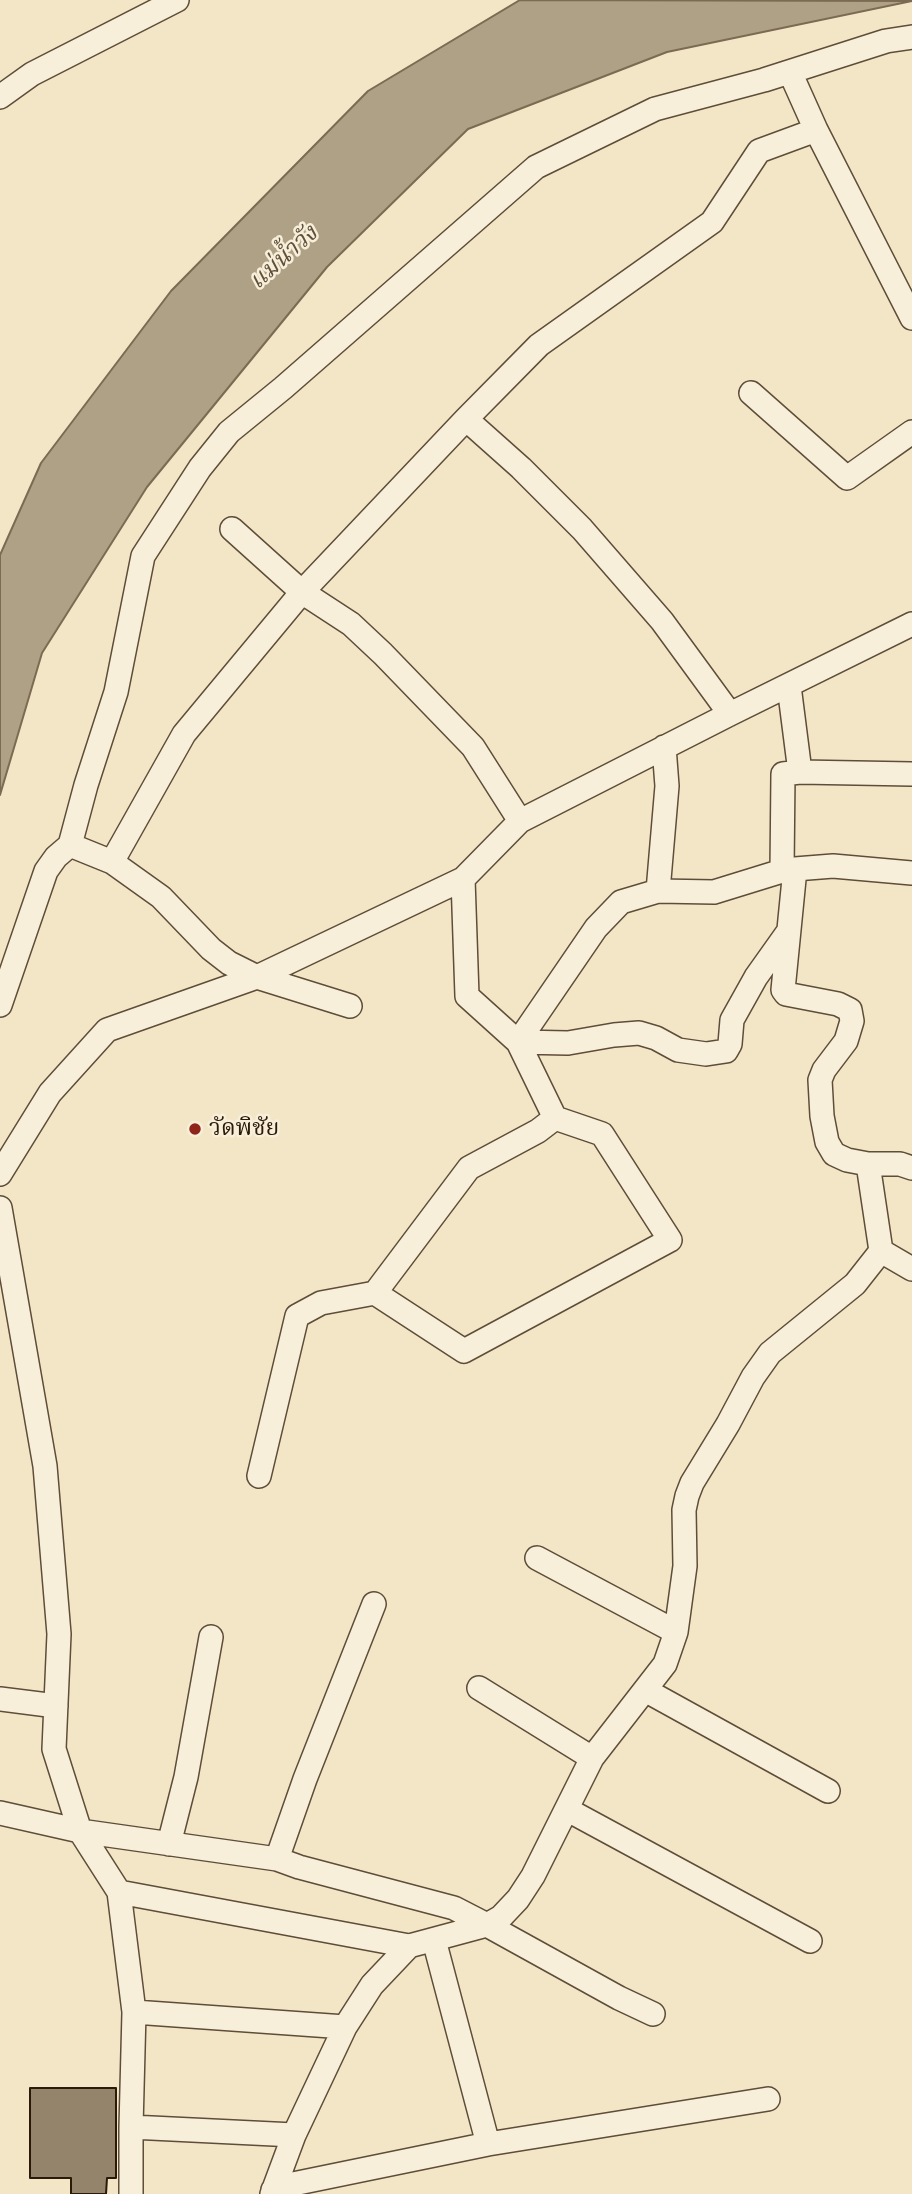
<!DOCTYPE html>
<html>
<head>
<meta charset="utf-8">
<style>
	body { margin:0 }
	canvas { display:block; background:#f3e6c6 }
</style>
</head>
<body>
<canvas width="912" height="2194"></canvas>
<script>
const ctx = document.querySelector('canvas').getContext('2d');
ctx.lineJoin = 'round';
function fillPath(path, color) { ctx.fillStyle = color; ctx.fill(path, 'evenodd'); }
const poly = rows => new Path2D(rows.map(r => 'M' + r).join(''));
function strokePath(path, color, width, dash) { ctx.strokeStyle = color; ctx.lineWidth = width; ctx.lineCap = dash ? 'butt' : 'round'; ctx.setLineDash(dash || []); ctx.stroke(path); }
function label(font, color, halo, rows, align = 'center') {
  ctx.font = font + ' "Gentium Book Plus","Noto Serif Thai",serif'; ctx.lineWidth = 5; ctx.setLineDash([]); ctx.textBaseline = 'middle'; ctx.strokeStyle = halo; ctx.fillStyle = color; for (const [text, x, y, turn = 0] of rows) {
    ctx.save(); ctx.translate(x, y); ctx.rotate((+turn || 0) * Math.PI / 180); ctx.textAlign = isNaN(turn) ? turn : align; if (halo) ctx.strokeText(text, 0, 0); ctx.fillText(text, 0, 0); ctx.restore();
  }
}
const water = poly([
	[520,0,912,1,667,52,468,129,327,267,147,487,42,653,0,795,0,555,41,463,171,291,368,91,520,0]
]);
fillPath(water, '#afa185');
strokePath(water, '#7b6b53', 2);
const building = poly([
	[30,2088,116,2088,116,2178,107,2178,106,2194,71,2194,71,2178,30,2178,30,2088]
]);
fillPath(building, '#93846b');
strokePath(building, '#2c1a08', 2);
const minor = poly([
	[790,72,816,130,912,318],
	[0,97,32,74,177,0],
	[751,393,847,478,912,432],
	[466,419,521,468,582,529,662,621,730,714],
	[232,529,302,592,351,624,383,654,473,747,520,821],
	[789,686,800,772,912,774],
	[70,845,112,862],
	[795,869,783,990,786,994,838,1004,850,1010,852,1021,846,1041,824,1070,820,1080,822,1116,827,1142,834,1154,847,1160,868,1164],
	[782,871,783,774,800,772],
	[463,879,467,996,518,1042,555,1118,602,1134,670,1240,464,1351,375,1293,469,1168,538,1131,555,1118],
	[658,891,667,786,664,747],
	[0,1005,46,871,56,857,70,845,86,785,116,692,143,556,200,468,229,432,283,388,536,167,655,109,764,80,886,41,912,37],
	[350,1006,257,977,229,963,211,949,161,897,112,862,184,734,302,592,466,419,539,345,712,222,759,151,816,130],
	[518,1042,596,928,621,902,658,891,714,892,782,871,795,869,833,866,912,873],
	[518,1042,568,1043,614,1035,639,1033,656,1038,678,1050,706,1054,726,1051,730,1044,732,1020,756,977,788,932],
	[0,1174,50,1093,107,1030,257,977,463,879,520,821,730,714,912,624],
	[0,1208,45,1466,59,1634,54,1749,80,1831,119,1892,134,2012,131,2127,131,2194],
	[881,1251,912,1269],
	[259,1476,297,1316,321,1303,375,1293],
	[537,1558,676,1632],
	[479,1688,592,1758],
	[645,1690,828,1791],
	[0,1699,56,1706],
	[568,1810,810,1941],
	[0,1813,80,1831,277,1859,299,1867,454,1908,487,1925,501,1917,518,1899,533,1876,592,1758,665,1664,676,1632,685,1566,684,1510,687,1496,692,1483,728,1424,753,1377,770,1353,855,1284,881,1251,868,1164,900,1164,912,1168],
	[169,1844,186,1777,211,1637],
	[277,1859,305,1779,374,1604],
	[119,1892,409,1946],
	[434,1940,488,2144],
	[134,2012,345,2027],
	[131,2127,294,2135],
	[273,2190,293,2184,488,2144,768,2099],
	[272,2194,294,2135,345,2027,372,1985,409,1946,487,1925,619,1998,653,2014]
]);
strokePath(minor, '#5e4d38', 26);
strokePath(minor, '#f7efda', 23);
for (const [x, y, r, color] of [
	[195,1129,7,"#8f2418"]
]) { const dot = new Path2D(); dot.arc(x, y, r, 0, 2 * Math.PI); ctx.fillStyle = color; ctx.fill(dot); strokePath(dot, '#f7efda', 2.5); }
label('23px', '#2c1a08', '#f7efda', [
	["วัดพิชัย",209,1129]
], 'left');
label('italic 24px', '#60503a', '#f7efda', [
	["แม่น้ำวัง",284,258,-42]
]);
</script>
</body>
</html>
